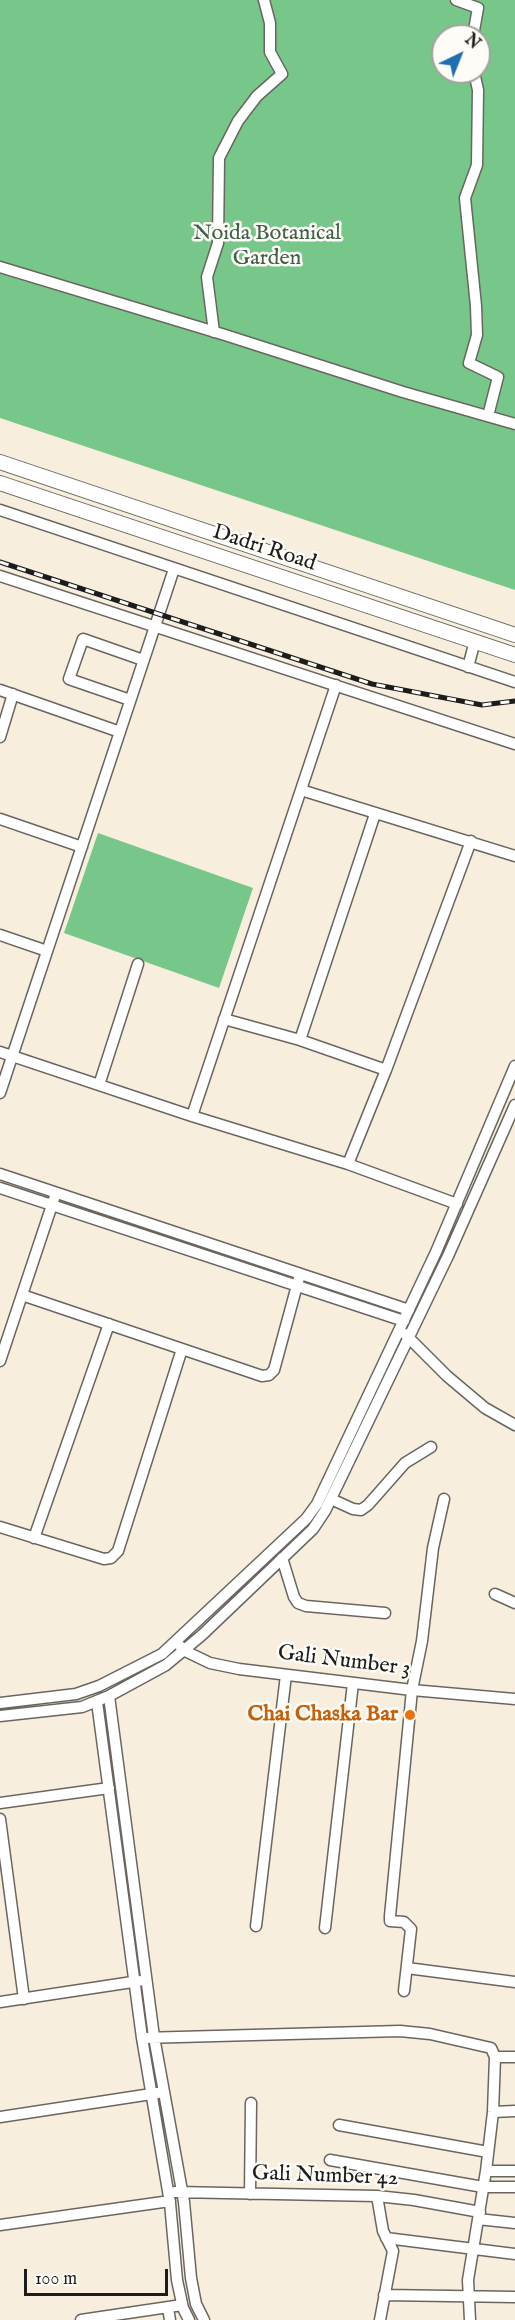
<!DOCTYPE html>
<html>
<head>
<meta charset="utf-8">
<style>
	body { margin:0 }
	#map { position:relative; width:515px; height:2320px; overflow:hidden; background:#f8eedd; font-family:"IM FELL English",serif }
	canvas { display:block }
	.north { position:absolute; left:431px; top:24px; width:60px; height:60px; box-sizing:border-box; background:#fdfcf7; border:2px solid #a3a29f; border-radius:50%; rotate:43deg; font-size:16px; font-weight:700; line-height:24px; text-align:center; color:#1c1c1c }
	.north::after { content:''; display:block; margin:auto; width:21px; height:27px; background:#1f6fb2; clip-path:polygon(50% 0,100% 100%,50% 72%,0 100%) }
	.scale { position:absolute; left:24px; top:2269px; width:144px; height:27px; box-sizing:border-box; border:3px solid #1c1c1c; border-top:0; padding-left:8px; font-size:18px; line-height:21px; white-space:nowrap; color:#1c1c1c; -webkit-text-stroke:4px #fdfcf7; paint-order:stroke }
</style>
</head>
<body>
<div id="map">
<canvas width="515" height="2320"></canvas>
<div class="north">N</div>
<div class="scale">100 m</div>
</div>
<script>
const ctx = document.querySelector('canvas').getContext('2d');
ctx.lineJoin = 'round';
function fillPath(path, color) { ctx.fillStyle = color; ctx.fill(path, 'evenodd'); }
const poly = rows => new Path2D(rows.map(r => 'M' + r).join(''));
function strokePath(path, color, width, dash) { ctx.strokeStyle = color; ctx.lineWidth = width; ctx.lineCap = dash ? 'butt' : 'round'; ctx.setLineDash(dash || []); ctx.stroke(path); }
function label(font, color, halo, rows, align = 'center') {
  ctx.font = font + ' "IM FELL English",serif'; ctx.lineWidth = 5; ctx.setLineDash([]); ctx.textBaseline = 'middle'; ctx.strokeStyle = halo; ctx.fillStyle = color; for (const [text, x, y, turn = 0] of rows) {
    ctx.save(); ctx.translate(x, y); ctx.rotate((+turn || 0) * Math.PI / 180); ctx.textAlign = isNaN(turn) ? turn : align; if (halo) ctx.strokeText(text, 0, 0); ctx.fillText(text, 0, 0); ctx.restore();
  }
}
fillPath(poly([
	[0,0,515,0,515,590,0,418],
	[443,36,479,36,479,72,443,72],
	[98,833,253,888,219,988,64,933]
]), '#76c789');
const minor = poly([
	[456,0,478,8,473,36],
	[474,72,478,90,477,165,465,198,476,306,477,335,469,363,498,377,488,416],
	[0,267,225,335,403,392,515,424],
	[214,332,207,277,218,243,219,158,238,121,257,96,282,74,270,52,270,23,264,0],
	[0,510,515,682],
	[0,576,515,744],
	[468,667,475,641],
	[0,690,120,732],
	[130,700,69,679,83,639,143,660],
	[0,737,13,694],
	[301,790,515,856],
	[0,819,82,847],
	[0,935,47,951],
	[224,1019,300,1040,386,1070],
	[300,1040,375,814],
	[0,1052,192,1116,348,1164,457,1204],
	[99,1085,138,964],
	[0,1093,174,569],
	[192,1116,336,685],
	[348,1164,386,1070,471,841],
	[0,1174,409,1310],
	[0,1188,404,1321],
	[22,1295,262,1376,269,1375,274,1370,299,1278],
	[405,1334,447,1376,485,1408,515,1425],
	[0,1361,54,1199],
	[331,1499,353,1509,361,1510,368,1505,405,1463,431,1447],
	[0,1527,104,1559,111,1558,118,1551,182,1349],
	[34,1538,109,1324],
	[282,1558,294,1597,298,1603,306,1606,385,1613],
	[495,1594,515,1603],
	[180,1646,185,1651,210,1663,239,1669,412,1690,515,1699],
	[109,1696,154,2037,184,2202,191,2278,196,2304,204,2320],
	[97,1702,142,2038,170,2203,177,2280,183,2308,189,2320],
	[0,1703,76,1694,99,1686,162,1654,306,1519,317,1504,436,1252,515,1066],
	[0,1716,82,1707,109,1696,166,1665,202,1635,313,1529,325,1511,448,1256,515,1105],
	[0,1803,109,1788],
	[0,1819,24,1999],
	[256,1926,286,1675],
	[325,1928,353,1683],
	[407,1968,515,1982],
	[404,1991,411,1929,404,1922,390,1921,390,1916,412,1690,422,1641,433,1548,444,1499],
	[0,2002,139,1981],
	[142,2038,400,2031,430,2034,491,2048,495,2057,493,2112,486,2171,468,2280,470,2320],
	[495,2057,515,2057],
	[493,2112,515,2111],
	[0,2117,158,2093],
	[339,2125,488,2152],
	[330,2160,483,2187,515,2187],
	[486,2171,515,2171],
	[175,2192,377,2196,414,2200,480,2212],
	[250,2194,251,2103],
	[377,2196,383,2231,393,2251,380,2320],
	[478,2219,515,2223],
	[0,2225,170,2201],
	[386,2238,515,2254],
	[384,2295,515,2297],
	[168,2308,170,2320],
	[81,2320,182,2305]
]);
const major = poly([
	[0,462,515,635],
	[0,483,515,655]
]);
strokePath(minor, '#696660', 13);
strokePath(major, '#696660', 16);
strokePath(minor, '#fff', 10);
strokePath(major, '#fff', 14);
const rail = poly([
	[0,562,372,684,482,705,515,701]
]);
strokePath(rail, '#1c1c1c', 5);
strokePath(rail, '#fdfcf7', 3, [9]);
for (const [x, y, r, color] of [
	[410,1715,6,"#e8710a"]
]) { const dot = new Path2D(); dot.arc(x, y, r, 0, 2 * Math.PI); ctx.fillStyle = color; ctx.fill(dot); strokePath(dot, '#fdfcf7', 2); }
label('22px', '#406048', '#fdfcf7', [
	["Noida Botanical",267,234],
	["Garden",267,259]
]);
label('22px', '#1c1c1c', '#fdfcf7', [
	["Dadri Road",264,549,18],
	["Gali Number 3",344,1662,7],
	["Gali Number 42",325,2177,2]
]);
label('bold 22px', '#c56008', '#fdfcf7', [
	["Chai Chaska Bar",398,1715]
], 'right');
</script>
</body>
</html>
